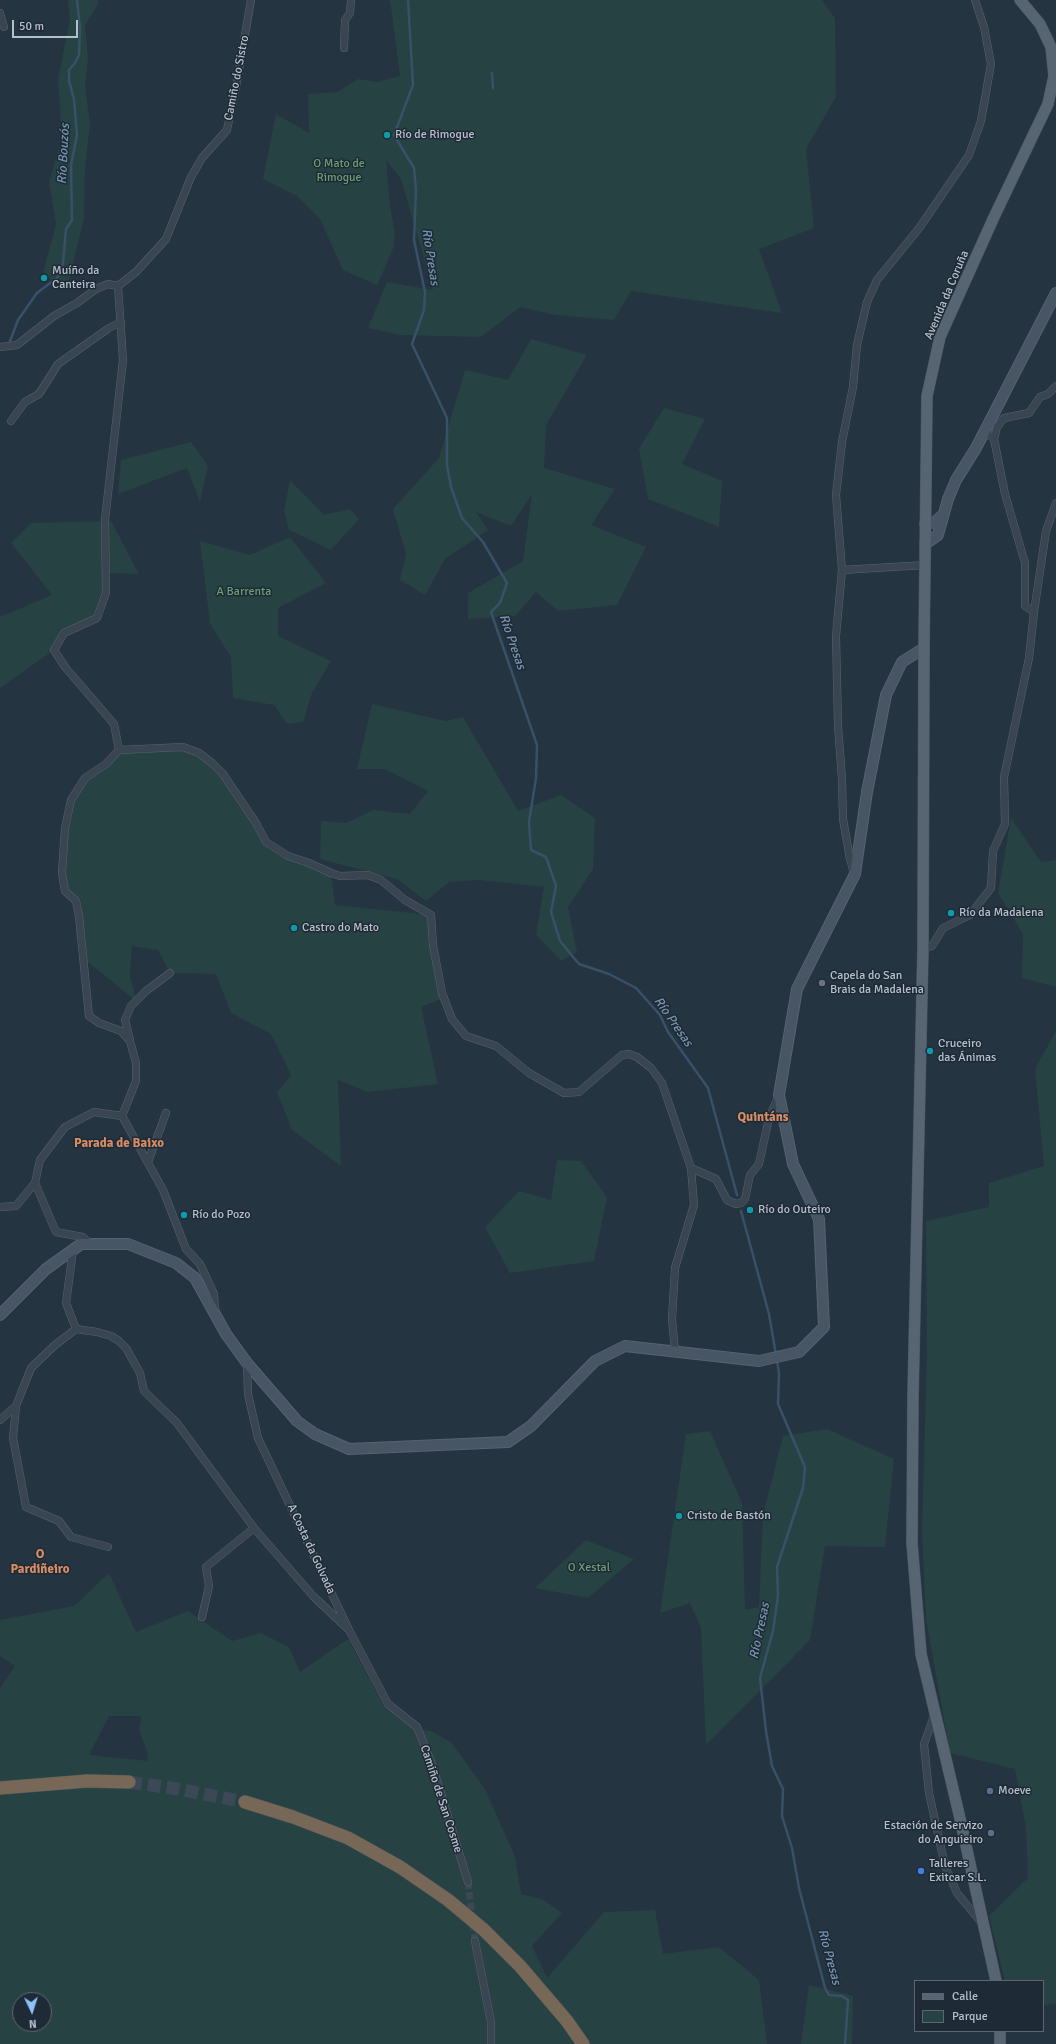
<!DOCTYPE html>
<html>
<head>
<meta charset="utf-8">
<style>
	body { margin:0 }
	#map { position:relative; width:1056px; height:2044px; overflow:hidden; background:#253441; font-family:Signika,sans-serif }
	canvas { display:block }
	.legend { position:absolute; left:914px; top:1980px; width:130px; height:52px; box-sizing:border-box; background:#1e2a36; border:1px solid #5b6672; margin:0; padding:5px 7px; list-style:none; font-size:12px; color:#b6c0cb }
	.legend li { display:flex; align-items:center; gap:8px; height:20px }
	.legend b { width:20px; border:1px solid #5b6672 }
	.north { position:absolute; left:12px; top:1992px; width:40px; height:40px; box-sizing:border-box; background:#1e2a36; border:1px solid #5b6672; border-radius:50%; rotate:176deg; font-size:11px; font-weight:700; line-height:16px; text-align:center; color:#b6c0cb }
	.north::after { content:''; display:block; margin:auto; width:14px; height:18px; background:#8cc1fb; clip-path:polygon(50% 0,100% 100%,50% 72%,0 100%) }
	.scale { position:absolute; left:12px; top:20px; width:66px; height:18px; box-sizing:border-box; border:2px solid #b6c0cb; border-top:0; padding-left:5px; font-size:12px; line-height:14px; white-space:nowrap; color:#b6c0cb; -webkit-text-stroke:3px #1e2a36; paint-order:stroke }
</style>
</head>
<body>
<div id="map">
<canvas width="1056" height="2044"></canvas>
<ul class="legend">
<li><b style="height:5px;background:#576471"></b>Calle</li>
<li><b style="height:11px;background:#274242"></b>Parque</li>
</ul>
<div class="north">N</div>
<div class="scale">50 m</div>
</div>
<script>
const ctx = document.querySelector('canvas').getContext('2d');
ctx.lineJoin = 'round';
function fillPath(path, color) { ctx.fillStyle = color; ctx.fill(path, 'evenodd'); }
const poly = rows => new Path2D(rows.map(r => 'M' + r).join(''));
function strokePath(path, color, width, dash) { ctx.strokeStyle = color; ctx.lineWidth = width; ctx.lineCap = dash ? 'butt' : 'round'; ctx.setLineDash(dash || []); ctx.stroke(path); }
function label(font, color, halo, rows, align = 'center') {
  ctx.font = font + ' Signika,sans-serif'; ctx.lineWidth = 3; ctx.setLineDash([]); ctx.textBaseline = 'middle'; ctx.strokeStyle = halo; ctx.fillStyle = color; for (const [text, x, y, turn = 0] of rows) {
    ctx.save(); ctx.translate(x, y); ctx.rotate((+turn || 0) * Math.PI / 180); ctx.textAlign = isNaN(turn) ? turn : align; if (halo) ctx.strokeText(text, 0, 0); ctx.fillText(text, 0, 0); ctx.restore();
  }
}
fillPath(poly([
	[68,0,98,0,98,4,85,25,88,59,85,86,90,124,85,168,84,218,68,284,42,277,56,224,49,182,62,138,58,80,70,19],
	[390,0,822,0,835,18,836,97,806,149,814,228,759,249,782,313,631,291,614,320,555,315,520,307,481,337,400,335,368,328,387,282,433,290,401,179,386,160,390,206,395,233,393,249,377,285,343,270,320,219,297,196,263,179,276,114,309,133,308,94,337,92,358,79,377,82,400,76],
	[531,339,587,355,546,425,544,468,615,489,591,525,646,547,617,605,558,611,536,592,515,616,468,619,468,593,523,561,532,494,511,526,476,512,488,530,445,559,425,595,400,580,406,554,393,509,439,458,465,370,508,380],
	[664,408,705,419,682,464,722,481,719,527,648,499,639,449],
	[191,442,208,466,200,502,187,468,118,494,121,460],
	[290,480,324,515,350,509,359,519,331,550,289,530,284,511],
	[111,521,139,574,106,573,106,593,97,618,64,633,54,650,0,688,0,617,52,595,11,543,31,523],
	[290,537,326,583,278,608,278,636,331,661,312,693,303,722,287,724,274,705,233,698,231,657,210,624,200,541,250,555],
	[372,704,446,721,463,717,518,811,561,795,595,818,593,869,568,907,577,952,561,961,536,935,544,887,480,880,449,882,426,901,397,879,320,859,321,821,346,823,373,810,410,814,428,791,385,769,357,769],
	[183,747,212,763,266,842,331,873,335,905,431,915,444,998,421,1007,438,1084,368,1092,338,1080,341,1166,292,1130,277,1092,291,1075,271,1034,231,1013,216,974,170,973,158,950,132,946,130,975,136,1001,82,957,76,901,65,891,62,873,71,800,85,778,119,750],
	[1011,818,1041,862,1056,860,1056,987,1022,978,1023,934,998,893],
	[1056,1031,1056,2004,1043,2005,1043,1981,1005,1981,989,1916,1028,1878,1026,1828,1015,1769,950,1753,926,1619,922,1529,927,1355,926,1221,989,1207,989,1183,1044,1166,1035,1069],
	[557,1160,581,1161,607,1197,594,1261,510,1273,485,1227,519,1191,551,1200],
	[827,1429,894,1459,885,1547,825,1546,810,1640,706,1745,701,1628,690,1603,660,1613,686,1434,710,1431,742,1503,745,1610,759,1607,763,1515,783,1436],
	[586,1540,634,1559,588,1598,535,1588],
	[109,1573,136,1632,188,1611,232,1641,261,1633,289,1647,300,1672,348,1639,384,1706,412,1728,431,1731,451,1742,485,1789,515,1857,521,1894,544,1900,562,1913,532,1946,547,1978,604,1912,655,1910,663,1954,719,1947,759,1980,767,2044,0,2044,0,1688,15,1666,0,1656,0,1620,74,1606],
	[109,1716,141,1716,139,1731,147,1751,148,1761,89,1755],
	[20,2000,44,2000,44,2024,20,2024],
	[809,1985,853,1996,852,2044,801,2044]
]), '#274242');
strokePath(poly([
	[408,0,413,85,394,135,414,168,416,190,414,240,425,292,424,310,412,344,447,418,447,465,451,487,462,518,483,542,507,583,500,603,491,612,537,745,536,778,529,822,531,850,546,857,556,886,551,912,560,941,579,964,609,974,636,988,660,1015,668,1032,708,1088,737,1195],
	[492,73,493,88],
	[10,341,18,320,37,293,58,277,63,263,66,229,72,220,71,165,77,135,74,99,69,81,69,70,75,63,79,55,80,28,77,0],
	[741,1211,769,1314,776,1355],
	[777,1360,779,1374,778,1404,805,1467,803,1488,777,1567,778,1596,773,1631,760,1678,766,1731,772,1766,783,1789,782,1816,792,1848,799,1888,825,1988,829,1995,842,1996,848,2000,845,2044]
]), '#385169', 2.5);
strokePath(poly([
	[468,1882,475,1941]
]), '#3b4956', 7, [7, 3.5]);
strokePath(poly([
	[129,1782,178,1789,245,1802]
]), '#3b4956', 13, [13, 6]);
const street = poly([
	[0,13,4,27],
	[344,48,345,20,350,13,351,0],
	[118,286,123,360,105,520,106,593,97,618,64,633,54,650,65,667,114,724,119,750,106,764,85,778,71,800,65,828,62,873,65,891,76,901,79,916,89,1016,99,1023,121,1031,130,1041,136,1063,136,1081,122,1116,163,1190,186,1249,200,1264,214,1294,215,1311],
	[118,286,136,272,166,239,191,177,202,158,227,130,236,87,251,0],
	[0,347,17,345,54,316,77,303,96,289,108,284,118,286],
	[11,421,25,402,39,394,58,364,109,328,121,322],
	[984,431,994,439,1005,494,1025,563,1025,606,1034,612],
	[994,439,997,427,1004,418,1029,413,1040,397,1048,394,1056,386],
	[842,570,925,565],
	[119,750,183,747,199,753,212,763,223,774,256,823,266,842,288,856,309,863,331,873,340,876,368,875,381,880,405,900,431,915,433,945,442,993,452,1019,466,1036,496,1046,529,1073,564,1093,579,1092,622,1055,629,1054,637,1057,651,1068,662,1083,691,1168,694,1205,675,1268,672,1319,675,1351],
	[854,873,850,859,843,819,842,779,838,726,836,636,842,570,836,495,842,442,853,387,857,345,867,302,877,280,920,227,969,155,981,121,991,64,984,27,975,0],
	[923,948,932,946,943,928,970,915,991,888,993,851,1005,824,1004,777,1029,658,1034,612,1046,531,1056,503],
	[130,1040,125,1020,131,1006,146,991,170,973],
	[148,1162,166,1113],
	[691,1168,716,1179,727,1200,736,1204,741,1203,745,1199,750,1175,759,1164,769,1118,779,1095],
	[0,1207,16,1206,35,1183],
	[90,1244,83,1237,56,1232,35,1183,40,1160,65,1127,94,1112,122,1116],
	[73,1250,66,1303,76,1329],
	[247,1363,248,1394,258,1438,349,1630,388,1704,417,1727,432,1764,468,1882],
	[0,1420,16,1406],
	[108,1547,71,1537,59,1521,26,1507,13,1438,16,1406,31,1368,55,1345,76,1329,97,1332,111,1336,119,1341,126,1348,140,1373,144,1391,177,1423,254,1528,313,1596,349,1630],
	[202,1617,209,1586,206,1567,254,1528],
	[935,1713,924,1744,929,1793,945,1866,957,1893,981,1922],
	[475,1941,491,2022,491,2044]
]);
const secondary = poly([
	[925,524,935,522,944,514],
	[925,544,938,535,948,499,956,480,976,448,1056,293],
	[0,1315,46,1269,81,1244,128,1244,176,1263,195,1278,226,1334,247,1363,297,1421,315,1434,349,1449,508,1442,531,1426,595,1361,625,1346,759,1361,799,1352,824,1327,819,1219,793,1164,779,1095,797,989,855,874,867,792,886,695,902,662,924,648]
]);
const primary = poly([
	[996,1981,959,1814,921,1654,912,1543,913,1396,923,948,924,648,927,396,940,337,994,217,1048,104,1054,76,1051,47,1040,24,1020,0],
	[1000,2031,1000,2044]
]);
const highway = poly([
	[0,1788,87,1781,129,1782],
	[245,1802,293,1817,348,1838,400,1867,448,1900,484,1930,520,1966,567,2021,583,2044]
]);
strokePath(street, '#57636e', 8);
strokePath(secondary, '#57636e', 12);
strokePath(primary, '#46515d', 12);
strokePath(highway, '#44505b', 14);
strokePath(street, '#394551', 7);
strokePath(secondary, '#475564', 10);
strokePath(primary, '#576471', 11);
strokePath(highway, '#776756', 13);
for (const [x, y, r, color] of [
	[387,135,4,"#0f9aa8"],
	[44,278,4,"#0f9aa8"],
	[951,913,4,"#0f9aa8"],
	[294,928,4,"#0f9aa8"],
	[822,983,4,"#6b7280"],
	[930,1051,4,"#0f9aa8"],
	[750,1210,4,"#0f9aa8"],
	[184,1215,4,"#0f9aa8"],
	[679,1516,4,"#0f9aa8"],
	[990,1791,4,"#5c6f8a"],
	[991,1833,4,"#5c6f8a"],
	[921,1871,4,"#3f7fe0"]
]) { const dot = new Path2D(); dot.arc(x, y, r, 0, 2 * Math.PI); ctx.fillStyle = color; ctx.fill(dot); strokePath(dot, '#1e2a36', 1.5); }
label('12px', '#b6c0cb', '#1e2a36', [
	["Camiño do Sistro",237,78,-79],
	["Avenida da Coruña",947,295,-67],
	["A Costa da Golvada",311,1549,65],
	["Camiño de San Cosme",441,1799,72]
]);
label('12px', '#b6c0cb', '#1e2a36', [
	["Río de Rimogue",395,135],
	["Muíño da",52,271],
	["Canteira",52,285],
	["Río da Madalena",959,913],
	["Castro do Mato",302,928],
	["Capela do San",830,976],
	["Brais da Madalena",830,990],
	["Cruceiro",938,1044],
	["das Ánimas",938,1058],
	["Río do Outeiro",758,1210],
	["Río do Pozo",192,1215],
	["Cristo de Bastón",687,1516],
	["Moeve",998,1791],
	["Estación de Servizo",983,1826,"right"],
	["do Anguieiro",983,1840,"right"],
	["Talleres",929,1864],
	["Exitcar S.L.",929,1878]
], 'left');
label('12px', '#6d9d73', '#1e2a36', [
	["O Mato de",339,164],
	["Rimogue",339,178],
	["A Barrenta",244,592],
	["O Xestal",589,1568]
]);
label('italic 13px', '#7594af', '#1e2a36', [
	["Río Bouzós",64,154,-87],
	["Río Presas",430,257,81],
	["Río Presas",512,642,71],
	["Río Presas",673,1022,55],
	["Río Presas",760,1631,-78],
	["Río Presas",829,1957,75]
]);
label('bold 13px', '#d88c64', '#1e2a36', [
	["Quintáns",763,1118],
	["Parada de Baixo",119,1144],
	["O",40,1555],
	["Pardiñeiro",40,1570]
]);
</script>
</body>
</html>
